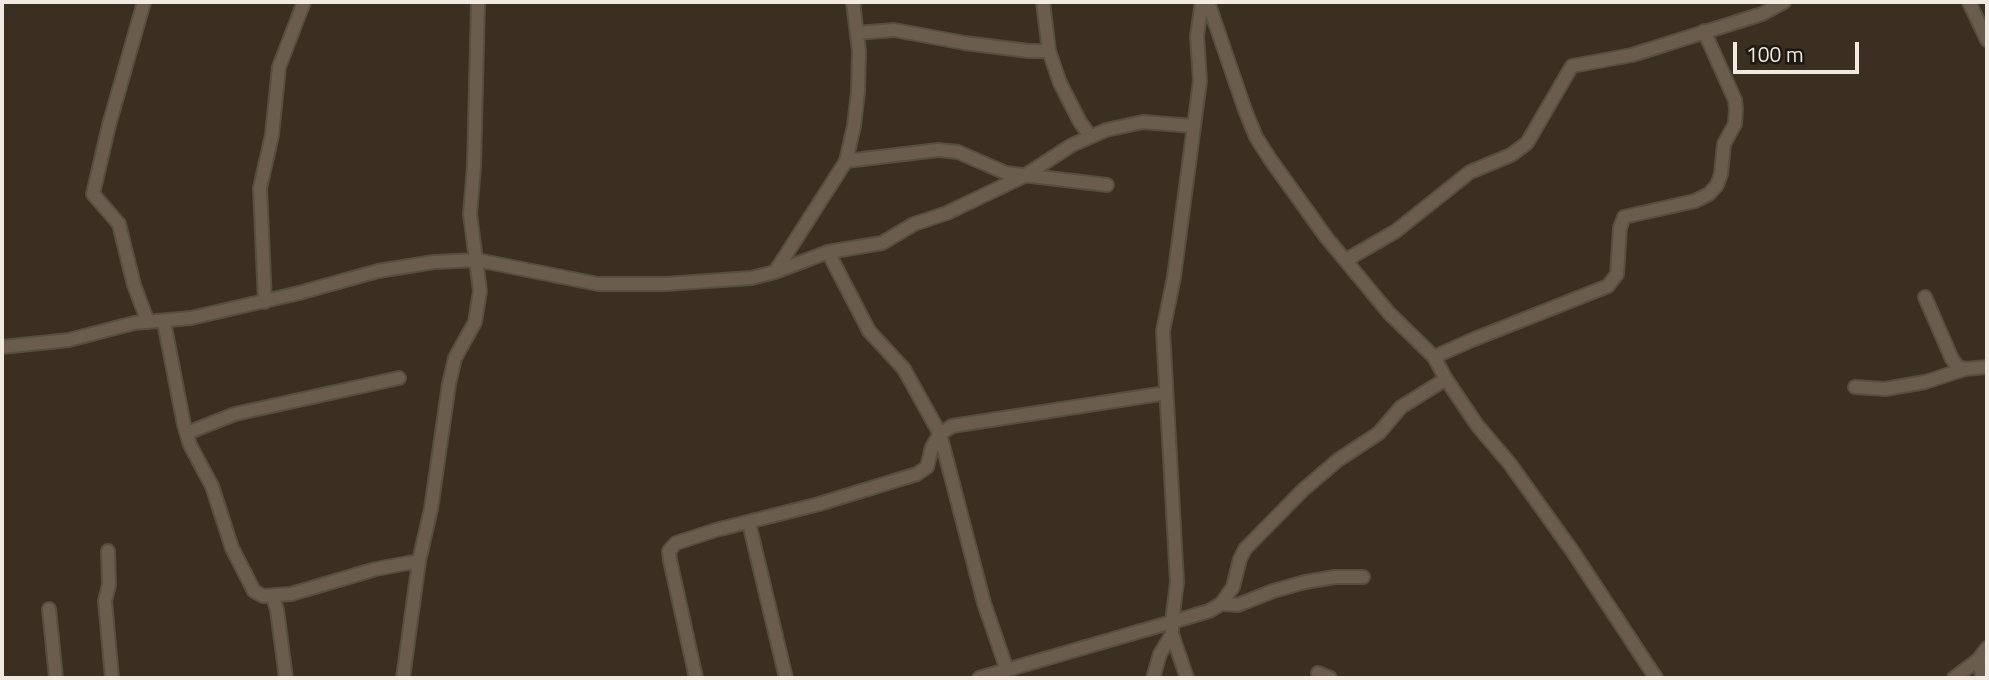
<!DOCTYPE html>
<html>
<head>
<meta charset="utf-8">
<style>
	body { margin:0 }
	#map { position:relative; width:1989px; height:680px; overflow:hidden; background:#3a2f20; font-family:"Titillium Web",sans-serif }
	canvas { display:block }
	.frame { position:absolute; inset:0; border:4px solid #f2eae1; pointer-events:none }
	.scale { position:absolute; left:1733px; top:42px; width:126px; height:32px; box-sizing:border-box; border:4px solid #f2eae1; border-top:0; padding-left:9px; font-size:21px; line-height:24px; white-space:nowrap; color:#f2eae1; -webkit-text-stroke:5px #1d1811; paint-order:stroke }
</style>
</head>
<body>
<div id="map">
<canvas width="1989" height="680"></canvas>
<div class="frame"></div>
<div class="scale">100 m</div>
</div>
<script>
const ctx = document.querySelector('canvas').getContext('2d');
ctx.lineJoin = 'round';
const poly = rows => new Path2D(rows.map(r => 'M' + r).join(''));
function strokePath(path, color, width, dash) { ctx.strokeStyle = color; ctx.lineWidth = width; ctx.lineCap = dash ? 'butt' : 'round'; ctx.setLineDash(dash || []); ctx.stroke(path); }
const minor = poly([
	[144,2,109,125,93,194,119,224,134,285,148,322],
	[1043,2,1049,51,1060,83,1080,122,1090,136],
	[1208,2,1245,110,1256,137,1270,159,1326,237,1389,313,1434,357,1446,379,1477,425,1510,464,1573,552,1656,678],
	[1969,2,1987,40],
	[857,33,894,30,965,43,1029,51,1049,51],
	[846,161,938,150,949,151,958,152,1006,173,1107,185],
	[828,252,869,331,904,369,940,434,984,603,1007,670],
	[1346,260,1396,231,1470,172,1511,155,1527,143,1572,66,1632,55,1762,14,1784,2],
	[775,272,846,161,854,126,858,92,859,51,853,2],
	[1925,297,1952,359,1958,367,1965,369,1987,367],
	[265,302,260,188,272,135,279,67,304,2],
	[164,322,184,425,190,445,212,486,232,548,254,591,263,596,291,594,376,569,419,561],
	[2,347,69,340,134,323,191,318,299,293,378,271,434,262,477,260,598,284,665,284,751,278,775,272,828,252,882,243,914,224,947,213,1024,176,1072,145,1106,130,1143,122,1193,126],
	[1434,357,1472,340,1608,286,1617,274,1620,228,1624,217,1695,201,1709,194,1717,185,1721,174,1724,144,1735,124,1736,109,1735,100,1704,31],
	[1855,387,1885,389,1925,382,1965,369],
	[187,433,235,414,399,378],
	[749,523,786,678],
	[108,551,109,585,105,601,112,678],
	[273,597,277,610,286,678],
	[1221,604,1238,605,1273,591,1305,582,1335,577,1363,577],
	[49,609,56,678],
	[1978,660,1983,678],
	[1318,673,1330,678],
	[403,678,419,561,431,509,449,384,455,358,475,322,480,291,470,214,474,167,478,2],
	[696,678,670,560,669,551,676,543,716,530,819,504,917,474,927,467,932,447,940,434,952,426,1166,393],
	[979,678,1172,622,1177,582,1163,331,1174,277,1200,81,1197,36,1202,2],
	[1153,678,1160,654,1172,634],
	[1187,678,1172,634,1172,622,1209,611,1221,604,1233,587,1240,559,1245,549,1303,490,1338,460,1379,433,1401,407,1446,379],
	[1954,678,1978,660,1987,648]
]);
strokePath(minor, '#574e40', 16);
strokePath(minor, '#6a5d4d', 12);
</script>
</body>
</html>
